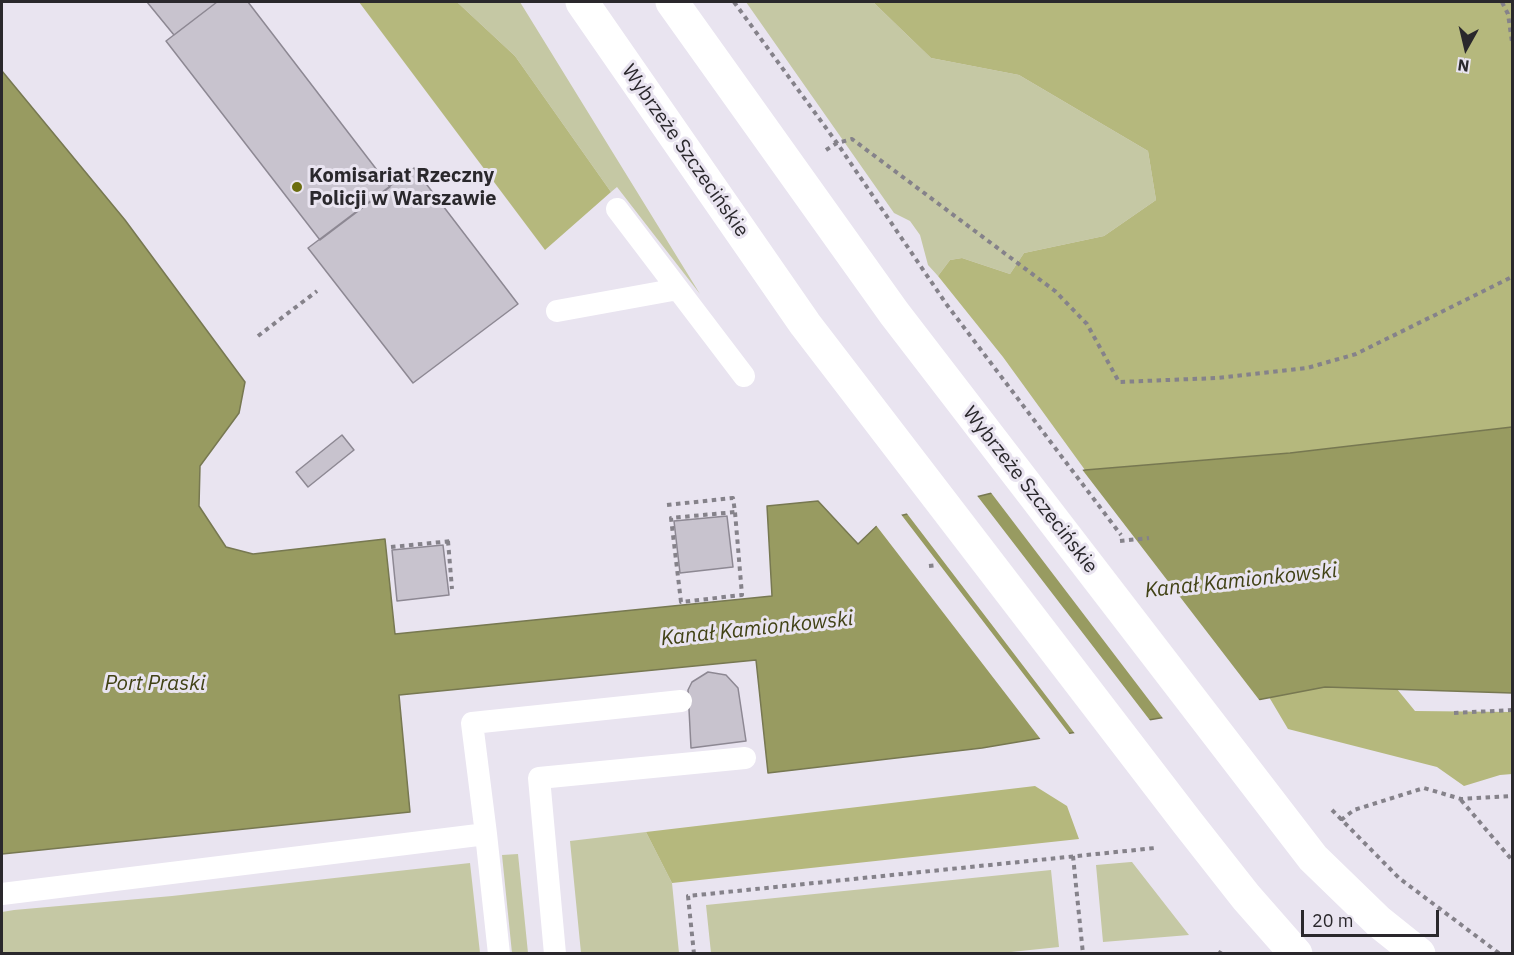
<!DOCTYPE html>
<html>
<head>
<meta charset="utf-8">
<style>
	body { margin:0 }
	#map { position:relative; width:1514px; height:955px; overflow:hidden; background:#e9e4f0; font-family:"IBM Plex Sans",sans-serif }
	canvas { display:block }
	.frame { position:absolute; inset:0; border:3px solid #2a282c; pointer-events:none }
	.north { position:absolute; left:1436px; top:18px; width:60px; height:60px; -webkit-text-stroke:4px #e9e4f0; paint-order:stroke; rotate:188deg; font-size:16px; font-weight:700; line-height:24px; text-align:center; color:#2a282c }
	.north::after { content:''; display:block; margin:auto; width:21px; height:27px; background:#2a282c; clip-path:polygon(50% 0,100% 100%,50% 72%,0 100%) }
	.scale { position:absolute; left:1301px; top:910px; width:138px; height:27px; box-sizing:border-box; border:3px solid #2a282c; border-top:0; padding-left:8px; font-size:18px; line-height:21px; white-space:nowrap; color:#2a282c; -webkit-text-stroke:4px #e9e4f0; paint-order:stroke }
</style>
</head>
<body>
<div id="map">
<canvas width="1514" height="955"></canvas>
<div class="frame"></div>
<div class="north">N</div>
<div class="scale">20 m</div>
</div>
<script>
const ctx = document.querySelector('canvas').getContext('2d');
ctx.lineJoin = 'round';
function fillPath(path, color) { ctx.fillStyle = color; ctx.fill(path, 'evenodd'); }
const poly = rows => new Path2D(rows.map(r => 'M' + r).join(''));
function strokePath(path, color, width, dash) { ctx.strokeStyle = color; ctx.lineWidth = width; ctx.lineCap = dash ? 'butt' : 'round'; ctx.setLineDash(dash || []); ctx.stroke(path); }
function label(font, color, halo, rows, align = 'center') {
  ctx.font = font + ' "IBM Plex Sans",sans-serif'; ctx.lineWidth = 6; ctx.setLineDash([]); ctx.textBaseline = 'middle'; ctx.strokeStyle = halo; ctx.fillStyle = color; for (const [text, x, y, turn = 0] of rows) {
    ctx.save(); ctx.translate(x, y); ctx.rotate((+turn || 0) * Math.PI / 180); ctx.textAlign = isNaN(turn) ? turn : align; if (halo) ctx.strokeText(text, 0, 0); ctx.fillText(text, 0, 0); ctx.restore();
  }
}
fillPath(poly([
	[457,2,520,2,700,294,617,187,611,192,515,56],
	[746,2,873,2,931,58,1019,75,1148,151,1156,200,1104,236,1024,253,1010,274,962,258,950,260,938,276,928,265,920,235,910,221,894,213],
	[646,832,672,883,679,953,581,953,570,841],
	[518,854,528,953,512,953,502,855],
	[1131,862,1132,862,1189,935,1103,942,1096,865],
	[470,863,480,953,2,953,2,912,14,910,172,896],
	[1051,870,1059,947,992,954,711,953,706,905]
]), '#c5c8a4');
fillPath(poly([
	[359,2,457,2,515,56,611,192,545,250],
	[873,2,1512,2,1512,427,1290,453,1085,470,1003,357,938,276,950,260,962,258,1010,274,1024,253,1104,236,1156,200,1148,151,1019,75,931,58],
	[1325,687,1397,689,1415,711,1512,712,1512,774,1500,775,1464,786,1437,767,1288,729,1269,697],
	[1035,786,1067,806,1079,839,672,883,646,832]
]), '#b5b87d');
const water = poly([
	[2,71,125,220,245,382,239,413,200,466,199,506,226,547,253,554,385,539,395,634,772,596,767,506,818,501,858,544,883,520,1085,470,1290,453,1512,427,1512,693,1325,687,1184,714,982,748,768,773,756,660,399,695,410,812,2,854,2,71]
]);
fillPath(water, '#989b61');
strokePath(water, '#777851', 1.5);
fillPath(poly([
	[1081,468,1260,701,1165,721,989,490],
	[975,493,1152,723,1076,735,905,511],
	[900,513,1071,736,1042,741,875,524,882,518]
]), '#e9e4f0');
const building = poly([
	[147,2,217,2,174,35,147,2],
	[217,2,248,2,390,187,320,240,166,41,217,2],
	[414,168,518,304,413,383,308,248,414,168],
	[342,435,354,450,308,487,296,472,342,435],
	[727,516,733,567,680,573,674,521,727,516],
	[443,545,449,595,397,601,392,550,443,545],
	[708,672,726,675,738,688,746,741,691,748,688,690,692,682,708,672]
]);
fillPath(building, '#c8c3ce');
strokePath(building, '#8d8893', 1.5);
strokePath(poly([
	[734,2,837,143,947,305,1121,535],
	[1502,2,1508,14,1512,42],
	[826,150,837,143,852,139,1055,291,1087,324,1119,382,1217,378,1307,368,1356,354,1512,277],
	[258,336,317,291],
	[667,505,733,498,735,512,742,595,681,602,671,518,735,512],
	[448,541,452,589],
	[1120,541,1149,538],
	[391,547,452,541],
	[929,566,938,565],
	[1454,713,1512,710],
	[1461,800,1512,860],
	[1332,810,1399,878,1500,954],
	[1341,820,1354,810,1424,788,1461,799,1512,796],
	[1073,856,1083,954],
	[694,954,688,896,1155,848],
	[1219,954,1221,951]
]), '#85828a', 4, [4.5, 4.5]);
strokePath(poly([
	[617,209,744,376],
	[557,311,678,289],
	[486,834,472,723,681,701],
	[2,894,486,834,499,954],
	[555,954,539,778,745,758]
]), '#fff', 22);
strokePath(poly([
	[582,2,805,324,1187,822,1246,897,1296,954],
	[672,2,894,313,1313,858,1379,922,1419,954]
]), '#fff', 33);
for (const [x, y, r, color] of [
	[297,187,6,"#6b6d0f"]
]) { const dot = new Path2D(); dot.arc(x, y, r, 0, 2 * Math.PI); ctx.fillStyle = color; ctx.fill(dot); strokePath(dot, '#e9e4f0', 2); }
label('20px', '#2a282c', '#e9e4f0', [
	["Wybrzeże Szczecińskie",685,151,55],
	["Wybrzeże Szczecińskie",1030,490,52]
]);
label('bold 20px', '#2a282c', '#e9e4f0', [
	["Komisariat Rzeczny",309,176],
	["Policji w Warszawie",309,199]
], 'left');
label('italic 21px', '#414215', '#e9e4f0', [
	["Kanał Kamionkowski",1241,581,-6],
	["Kanał Kamionkowski",757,629,-6],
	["Port Praski",155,684]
]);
</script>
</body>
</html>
